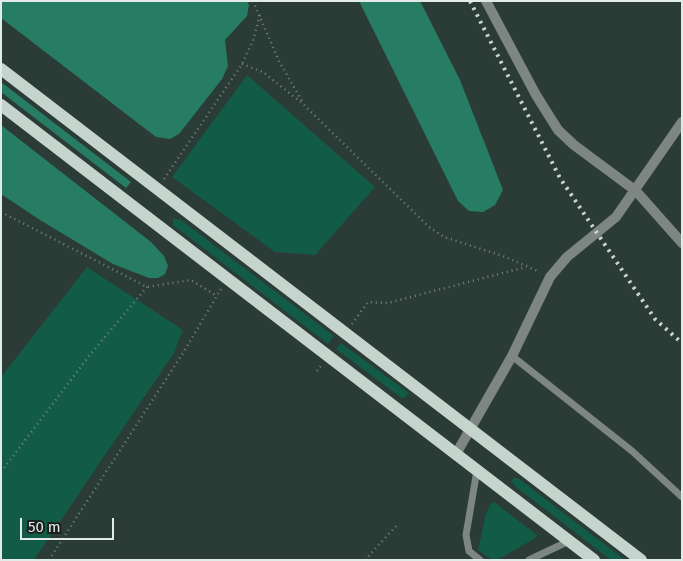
<!DOCTYPE html>
<html>
<head>
<meta charset="utf-8">
<style>
	body { margin:0 }
	#map { position:relative; width:683px; height:561px; overflow:hidden; background:#2b3b35; font-family:"Fira Sans",sans-serif }
	canvas { display:block }
	.frame { position:absolute; inset:0; border:2px solid #e1ebe7; pointer-events:none }
	.scale { position:absolute; left:20px; top:518px; width:94px; height:22px; box-sizing:border-box; border:2px solid #e1ebe7; border-top:0; padding-left:6px; font-size:15px; line-height:18px; white-space:nowrap; color:#e1ebe7; -webkit-text-stroke:4px #19201d; paint-order:stroke }
</style>
</head>
<body>
<div id="map">
<canvas width="683" height="561"></canvas>
<div class="frame"></div>
<div class="scale">50 m</div>
</div>
<script>
const ctx = document.querySelector('canvas').getContext('2d');
ctx.lineJoin = 'round';
function fillPath(path, color) { ctx.fillStyle = color; ctx.fill(path, 'evenodd'); }
const poly = rows => new Path2D(rows.map(r => 'M' + r).join(''));
function strokePath(path, color, width, dash) { ctx.strokeStyle = color; ctx.lineWidth = width; ctx.lineCap = dash ? 'butt' : 'round'; ctx.setLineDash(dash || []); ctx.stroke(path); }
fillPath(poly([
	[247,75,375,187,315,255,275,252,172,177],
	[173,218,181,220,334,336,328,344,173,225],
	[87,267,183,330,174,353,34,560,1,560,1,377],
	[341,343,409,393,403,399,336,349],
	[513,478,518,478,625,560,611,560,516,487,512,482],
	[494,502,537,535,534,539,497,560,492,560,478,550,486,514,490,505]
]), '#125b46');
fillPath(poly([
	[1,1,247,1,249,5,247,16,225,40,228,66,222,79,179,134,170,139,156,137,1,18],
	[359,1,420,1,460,80,503,190,495,205,483,212,469,211,458,201],
	[1,82,131,182,126,188,1,92],
	[1,125,151,242,164,256,168,266,165,274,158,278,149,278,113,264,40,220,1,194]
]), '#277d63');
strokePath(poly([
	[253,1,279,61,303,103],
	[242,64,263,72,303,104,429,227,444,237,503,256,540,272],
	[164,179,242,64,253,41,260,14],
	[1,212,147,287,191,280,217,296],
	[352,324,368,302,388,303,403,299,526,267],
	[317,371,322,364],
	[1,472,89,356,147,287],
	[49,560,183,353,221,289],
	[365,560,397,525]
]), '#77847f', 2.5, [1, 4]);
strokePath(poly([
	[512,356,632,451,682,497],
	[477,470,466,535,469,551,480,560],
	[529,560,569,541]
]), '#7e8683', 7);
strokePath(poly([
	[486,1,536,95,558,130,574,145,636,191,682,243]
]), '#7e8683', 10);
strokePath(poly([
	[456,454,512,356,550,277,567,257,616,217,682,122]
]), '#7e8683', 10);
strokePath(poly([
	[1,69,641,560],
	[1,105,594,560]
]), '#c5d5ce', 12);
strokePath(poly([
	[470,1,560,178,655,319,682,343]
]), '#cad5d0', 4, [2.5, 5]);
</script>
</body>
</html>
